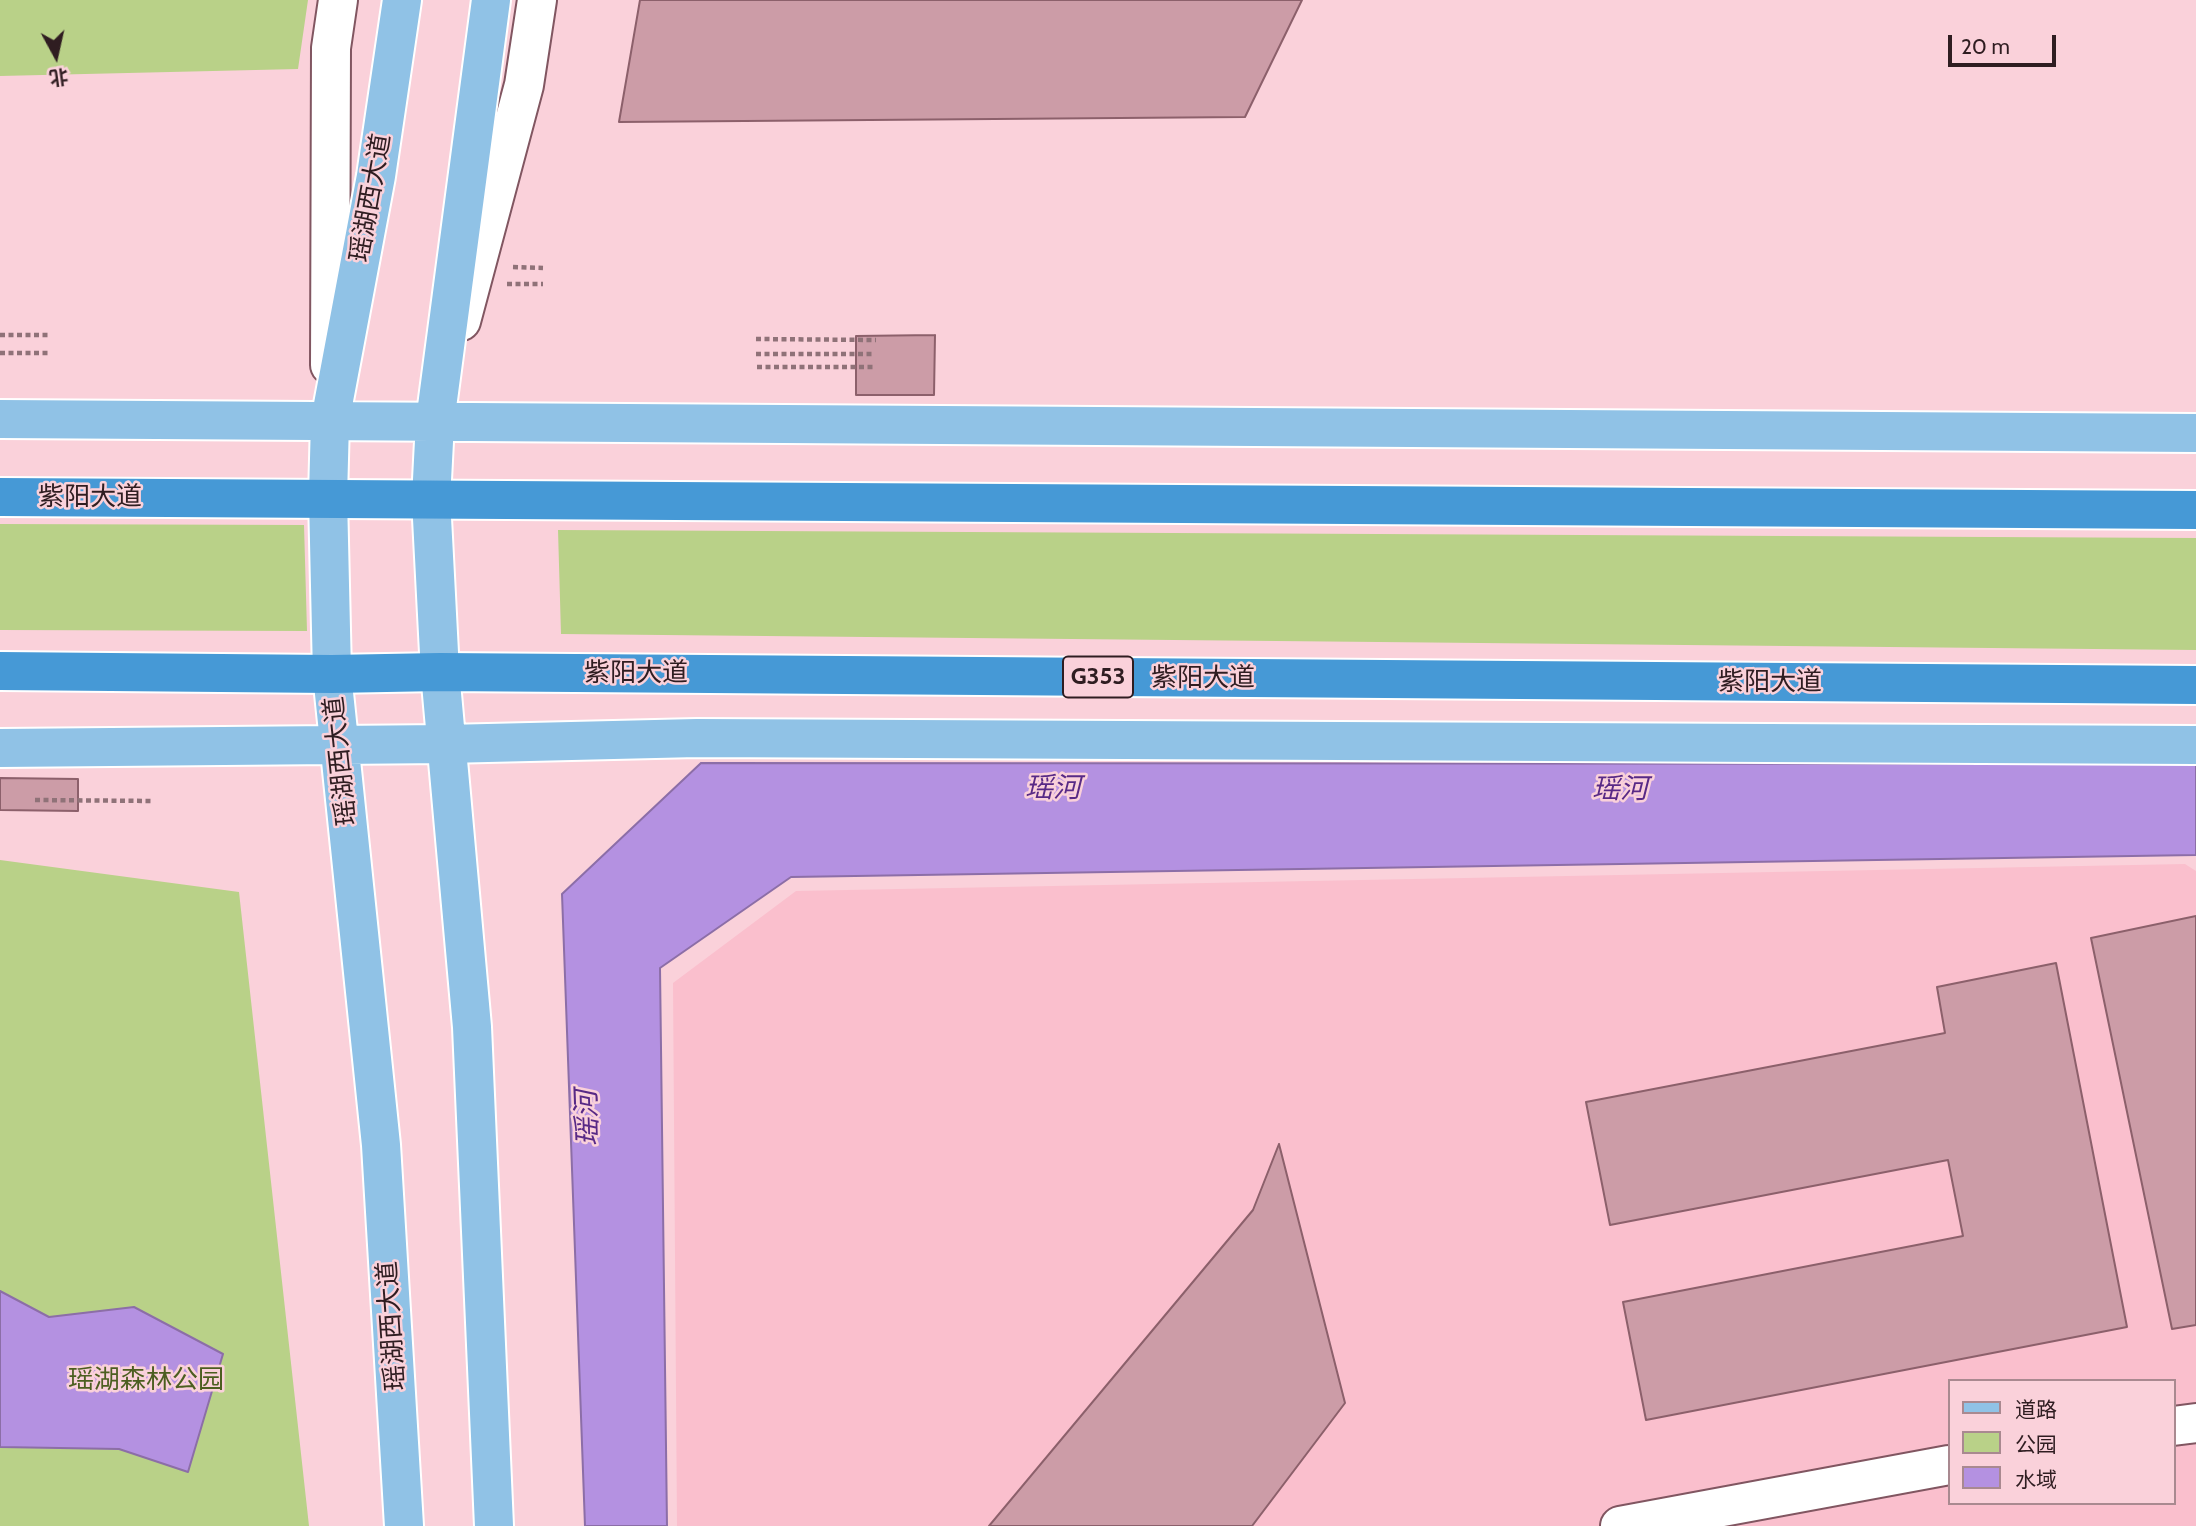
<!DOCTYPE html>
<html>
<head>
<meta charset="utf-8">
<style>
	body { margin:0 }
	#map { position:relative; width:2196px; height:1526px; overflow:hidden; background:#fad1da; font-family:Cabin,"Noto Sans SC",sans-serif }
	canvas { display:block }
	.legend { position:absolute; left:1948px; top:1379px; width:228px; height:126px; box-sizing:border-box; background:#fad1da; border:2px solid #a98990; margin:0; padding:9px 12px; list-style:none; font-size:21px; color:#2f1d21 }
	.legend li { display:flex; align-items:center; gap:14px; height:35px }
	.legend b { width:35px; border:2px solid #a98990 }
	.north { position:absolute; left:21px; top:21px; width:70px; height:70px; -webkit-text-stroke:5px #fad1da; paint-order:stroke; rotate:172deg; font-size:19px; font-weight:700; line-height:28px; text-align:center; color:#2f1d21 }
	.north::after { content:''; display:block; margin:auto; width:24px; height:32px; background:#2f1d21; clip-path:polygon(50% 0,100% 100%,50% 72%,0 100%) }
	.scale { position:absolute; left:1948px; top:35px; width:108px; height:32px; box-sizing:border-box; border:4px solid #2f1d21; border-top:0; padding-left:9px; font-size:21px; line-height:24px; white-space:nowrap; color:#2f1d21; -webkit-text-stroke:5px #fad1da; paint-order:stroke }
</style>
</head>
<body>
<div id="map">
<canvas width="2196" height="1526"></canvas>
<ul class="legend">
<li><b style="height:9px;background:#90c2e6"></b>道路</li>
<li><b style="height:19px;background:#b9d188"></b>公园</li>
<li><b style="height:19px;background:#b491e1"></b>水域</li>
</ul>
<div class="north">北</div>
<div class="scale">20 m</div>
</div>
<script>
const ctx = document.querySelector('canvas').getContext('2d');
ctx.lineJoin = 'round';
function fillPath(path, color) { ctx.fillStyle = color; ctx.fill(path, 'evenodd'); }
const poly = rows => new Path2D(rows.map(r => 'M' + r).join(''));
function strokePath(path, color, width, dash) { ctx.strokeStyle = color; ctx.lineWidth = width; ctx.lineCap = dash ? 'butt' : 'round'; ctx.setLineDash(dash || []); ctx.stroke(path); }
function label(font, color, halo, rows, align = 'center') {
  ctx.font = font + ' Cabin,"Noto Sans SC",sans-serif'; ctx.lineWidth = 5; ctx.setLineDash([]); ctx.textBaseline = 'middle'; ctx.strokeStyle = halo; ctx.fillStyle = color; for (const [text, x, y, turn = 0] of rows) {
    ctx.save(); ctx.translate(x, y); ctx.rotate((+turn || 0) * Math.PI / 180); ctx.textAlign = isNaN(turn) ? turn : align; if (halo) ctx.strokeText(text, 0, 0); ctx.fillText(text, 0, 0); ctx.restore();
  }
}
fillPath(poly([
	[2185,864,2196,871,2196,1526,677,1526,673,983,796,891],
	[1949,1381,2173,1381,2173,1503,1949,1503]
]), '#fabfcd');
fillPath(poly([
	[0,0,308,0,298,69,0,76],
	[0,524,304,525,307,631,0,630],
	[558,530,2196,538,2196,650,561,634],
	[0,860,239,892,309,1526,0,1526]
]), '#b9d188');
const water = poly([
	[701,763,2196,764,2196,855,791,877,660,968,667,1526,585,1526,562,894,701,763],
	[0,1291,49,1317,134,1307,223,1354,188,1472,119,1449,0,1447,0,1291]
]);
fillPath(water, '#b491e1');
strokePath(water, '#8c6ea7', 2);
const building = poly([
	[640,0,1302,0,1245,117,619,122,640,0],
	[935,335,934,395,856,395,856,336,935,335],
	[0,778,78,779,78,811,0,810,0,778],
	[2196,916,2196,1325,2172,1329,2091,938,2196,916],
	[2056,963,2127,1327,1646,1420,1623,1302,1963,1236,1948,1160,1610,1225,1586,1102,1945,1033,1937,987,2056,963],
	[1279,1144,1345,1403,1252,1526,989,1526,1253,1210,1279,1144]
]);
fillPath(building, '#cc9ca7');
strokePath(building, '#8c606b', 2);
const minor = poly([
	[461,321,524,85,537,0],
	[330,365,331,48,338,0],
	[2173,1426,2196,1423],
	[1620,1526,1949,1465]
]);
const major = poly([
	[402,0,376,176,330,421,328,497,332,674,381,1145,404,1526],
	[491,0,435,422,431,499,440,672,472,1027,494,1526],
	[0,419,2196,433],
	[0,748,446,744,697,738,2196,745]
]);
const highway = poly([
	[0,497,2196,510],
	[0,671,332,674,440,672,2196,685]
]);
strokePath(minor, '#815661', 42);
strokePath(major, '#fff', 42);
strokePath(highway, '#fff', 42);
strokePath(poly([
	[513,267,543,268],
	[507,284,543,284],
	[0,335,48,335],
	[756,339,876,340],
	[0,353,48,353],
	[756,354,875,354],
	[757,367,876,367],
	[35,800,152,801]
]), '#8f7278', 4.5, [5, 3.5]);
strokePath(minor, '#fff', 38);
strokePath(major, '#90c2e6', 38);
strokePath(highway, '#4699d6', 38);
for (const [x, y, w] of [
	[1098,677,70]
]) { const box = new Path2D(); box.roundRect(x - w / 2, y - 20.5, w, 41, 5); ctx.fillStyle = '#fad1da'; ctx.fill(box); strokePath(box, '#2f1d21', 2); }
label('bold 24px', '#2f1d21', null, [
	["G353",1098,677]
]);
label('26px', '#2f1d21', '#fad1da', [
	["瑶湖西大道",371,198,-80],
	["紫阳大道",90,497],
	["紫阳大道",636,673],
	["紫阳大道",1203,678],
	["紫阳大道",1770,682],
	["瑶湖西大道",341,761,-96],
	["瑶湖西大道",392,1326,-94]
]);
label('26px', '#4c5e20', '#fad1da', [
	["瑶湖森林公园",146,1380]
]);
label('italic 28px', '#582986', '#fad1da', [
	["瑶河",1053,789],
	["瑶河",1620,790],
	["瑶河",588,1118,-92]
]);
</script>
</body>
</html>
